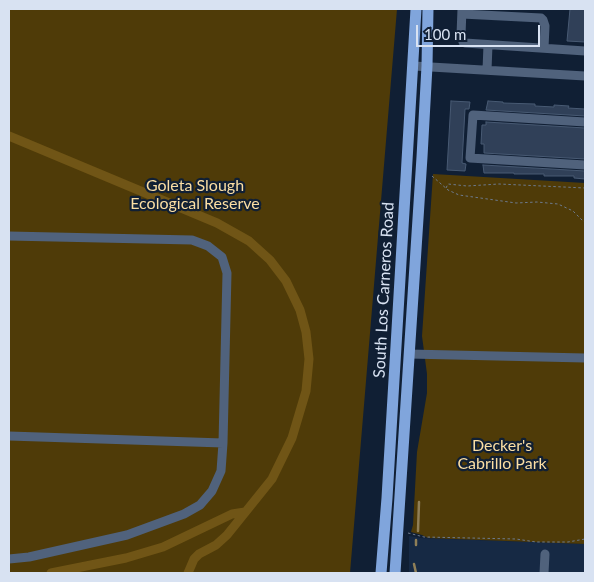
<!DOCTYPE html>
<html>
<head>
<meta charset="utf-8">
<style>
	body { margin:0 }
	#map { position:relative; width:594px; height:582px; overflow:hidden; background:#101f34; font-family:Lato,sans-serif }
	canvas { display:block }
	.frame { position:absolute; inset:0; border:10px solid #d8e2f2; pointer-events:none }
	.scale { position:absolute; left:416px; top:25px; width:124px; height:22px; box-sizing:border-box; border:2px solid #d8e2f2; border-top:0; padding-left:6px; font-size:15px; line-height:18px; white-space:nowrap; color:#d8e2f2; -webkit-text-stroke:4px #101f34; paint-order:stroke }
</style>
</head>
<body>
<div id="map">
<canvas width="594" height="582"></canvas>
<div class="frame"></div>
<div class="scale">100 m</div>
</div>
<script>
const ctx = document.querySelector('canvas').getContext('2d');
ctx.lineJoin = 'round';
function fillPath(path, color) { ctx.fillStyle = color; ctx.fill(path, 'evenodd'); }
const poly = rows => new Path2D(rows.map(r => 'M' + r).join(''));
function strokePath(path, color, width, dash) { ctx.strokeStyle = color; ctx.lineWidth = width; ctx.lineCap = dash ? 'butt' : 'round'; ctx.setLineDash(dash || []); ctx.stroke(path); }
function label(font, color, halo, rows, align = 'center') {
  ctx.font = font + ' Lato,sans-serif'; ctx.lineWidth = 4.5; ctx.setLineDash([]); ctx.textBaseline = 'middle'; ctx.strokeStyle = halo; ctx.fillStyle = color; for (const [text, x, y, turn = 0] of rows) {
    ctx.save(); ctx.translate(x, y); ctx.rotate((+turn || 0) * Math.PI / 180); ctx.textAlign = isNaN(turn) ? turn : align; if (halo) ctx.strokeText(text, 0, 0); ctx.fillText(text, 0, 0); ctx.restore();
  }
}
fillPath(poly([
	[409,536,421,538,585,544,585,573,409,573]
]), '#162944');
fillPath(poly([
	[9,9,397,9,350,573,9,573],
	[433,174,585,183,585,544,428,538,422,535,411,532,413,525,417,452,427,393,427,374,422,336]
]), '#4f3b08');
strokePath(poly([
	[418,531,419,502],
	[416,540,416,545],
	[414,564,416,573]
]), '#8f7f58', 2.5);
strokePath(poly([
	[9,136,217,223,249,241,270,260,286,281,300,310,306,332,309,359,306,391,292,438,272,479,227,535,216,545,199,554,194,559,188,573],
	[51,573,126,558,163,547,232,514,245,512]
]), '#705516', 9);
const building = poly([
	[570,9,585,9,585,42,567,41,570,9],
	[451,101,470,102,469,109,465,109,462,163,466,164,465,171,447,170,451,101],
	[488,101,503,102,503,103,535,104,535,106,554,107,554,105,569,106,568,108,585,109,585,116,486,110,488,101],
	[486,122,585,128,585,159,484,153,484,144,481,144,482,125,486,125,486,122],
	[483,165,585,171,585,179,574,178,574,176,544,176,544,174,514,174,514,173,484,173,483,165]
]);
fillPath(building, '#304058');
strokePath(building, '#485a73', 1);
strokePath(poly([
	[432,176,448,190,459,195,516,203,537,202,558,204,573,211,585,223],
	[446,188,448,184,467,186,499,184,585,188],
	[408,533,424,537,516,539,536,542,568,542,585,539]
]), '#6d7a8d', 1, [2.5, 2.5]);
strokePath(poly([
	[462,9,461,35,463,42,465,43,585,51],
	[462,14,541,18,543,20,545,26,544,48],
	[414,66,585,76],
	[487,70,488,45],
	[585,122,473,115,470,158,585,165],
	[9,236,192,240,208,246,222,257,227,273,223,443,221,471,212,491,200,505,184,514,127,535,29,557,9,559],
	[409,354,585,358],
	[9,436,223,443],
	[544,573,545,554]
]), '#50627c', 9);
strokePath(poly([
	[381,573,387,498,416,9],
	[395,573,422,157,427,66,428,9]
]), '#80a5dc', 11);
label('16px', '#fbdea3', '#101f34', [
	["Goleta Slough",195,186],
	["Ecological Reserve",195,204],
	["Decker's",502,446],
	["Cabrillo Park",502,464]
]);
label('16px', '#d8e2f2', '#101f34', [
	["South Los Carneros Road",384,290,-87]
]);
</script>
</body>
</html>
